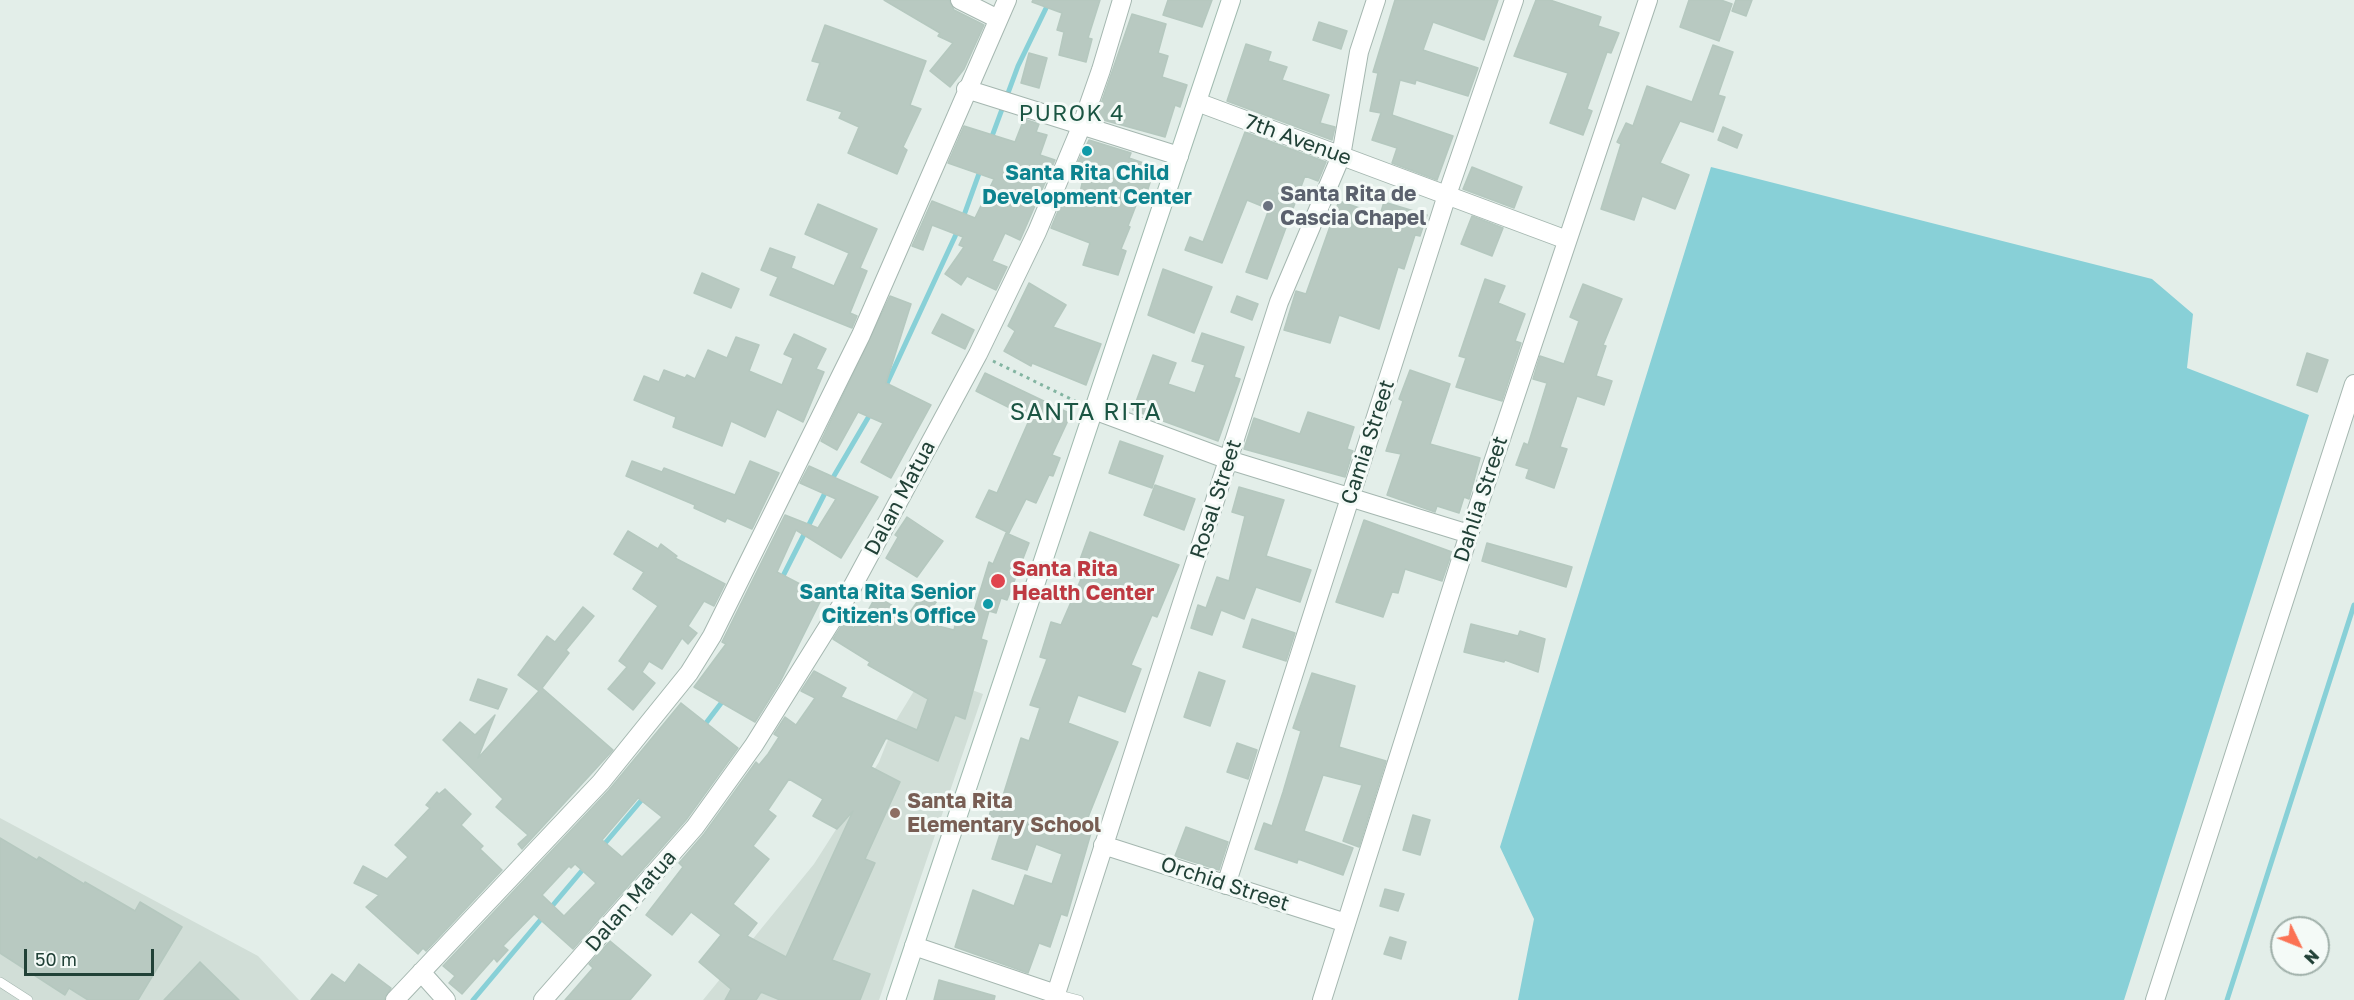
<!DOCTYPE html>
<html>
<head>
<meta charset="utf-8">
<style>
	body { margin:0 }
	#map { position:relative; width:2354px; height:1000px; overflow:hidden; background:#e3eee9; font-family:"Golos Text",sans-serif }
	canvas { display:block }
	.north { position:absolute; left:2270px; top:916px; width:60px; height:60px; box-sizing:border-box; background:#f4faf7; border:2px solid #a0b0aa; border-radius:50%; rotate:133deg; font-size:16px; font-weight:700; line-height:24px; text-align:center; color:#214137 }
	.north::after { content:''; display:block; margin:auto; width:21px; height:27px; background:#fb7254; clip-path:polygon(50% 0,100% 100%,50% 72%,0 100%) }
	.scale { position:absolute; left:24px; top:949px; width:130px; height:27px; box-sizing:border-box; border:3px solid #214137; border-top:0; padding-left:8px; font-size:18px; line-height:21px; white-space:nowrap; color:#214137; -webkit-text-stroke:4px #f4faf7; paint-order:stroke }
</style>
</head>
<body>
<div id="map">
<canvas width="2354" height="1000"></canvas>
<div class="north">N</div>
<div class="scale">50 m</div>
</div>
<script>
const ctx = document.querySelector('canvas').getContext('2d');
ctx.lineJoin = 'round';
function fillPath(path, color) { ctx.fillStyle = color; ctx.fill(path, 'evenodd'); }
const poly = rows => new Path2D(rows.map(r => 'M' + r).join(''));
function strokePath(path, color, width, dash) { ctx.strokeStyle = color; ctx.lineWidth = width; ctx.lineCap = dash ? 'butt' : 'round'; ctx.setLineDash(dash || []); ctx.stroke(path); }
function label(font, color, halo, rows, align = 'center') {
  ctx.font = font + ' "Golos Text",sans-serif'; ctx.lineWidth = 6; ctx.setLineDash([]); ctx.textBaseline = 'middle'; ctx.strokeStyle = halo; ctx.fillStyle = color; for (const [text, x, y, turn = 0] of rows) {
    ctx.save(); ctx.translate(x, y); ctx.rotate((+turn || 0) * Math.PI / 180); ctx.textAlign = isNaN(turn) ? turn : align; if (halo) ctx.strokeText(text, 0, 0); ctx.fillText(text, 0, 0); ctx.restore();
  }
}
fillPath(poly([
	[925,673,983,694,879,1000,703,1000,814,864,879,762,895,722],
	[0,818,258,956,299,1000,0,1000]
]), '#d1ded7');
fillPath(poly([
	[1711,167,2152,279,2193,314,2187,368,2309,415,2124,1000,1518,1000,1534,919,1500,847]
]), '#88d0d7');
strokePath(poly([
	[991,139,1018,66,1050,0],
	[963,218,981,168],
	[884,390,958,230],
	[831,481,872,411],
	[781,580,827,489],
	[703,727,725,698],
	[601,848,645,796],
	[473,1000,585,867],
	[2227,1000,2354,605]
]), '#88d0d7', 5);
const building = poly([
	[884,0,949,0,954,10,984,25,964,69,950,87,930,71,953,43,938,36,940,33,884,0],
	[1033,0,1100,0,1088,38,1092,39,1086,62,1059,55,1064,32,1057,30,1062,13,1032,2,1033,0],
	[1168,0,1212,0,1202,27,1163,15,1168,0],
	[1395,0,1498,0,1484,40,1433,22,1423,50,1478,68,1468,96,1416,80,1415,84,1400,80,1392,115,1453,136,1437,180,1392,163,1397,148,1372,140,1381,113,1370,111,1378,73,1373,72,1395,0],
	[1536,0,1550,0,1601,17,1598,26,1619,33,1611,53,1607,52,1587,109,1592,111,1583,135,1550,123,1568,73,1514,56,1536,0],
	[1689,0,1721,0,1732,4,1719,41,1680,27,1689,0],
	[1736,0,1752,0,1746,16,1732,11,1736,0],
	[1132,14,1166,24,1158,53,1168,56,1162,77,1187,85,1180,107,1175,105,1165,137,1096,118,1132,14],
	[1319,22,1347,31,1341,49,1313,40,1319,22],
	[825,25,926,61,910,105,921,109,903,147,907,150,897,174,848,153,859,127,839,118,842,112,807,100,820,63,812,61,825,25],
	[1246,44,1271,52,1268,61,1287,67,1282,80,1329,95,1320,123,1335,127,1332,140,1227,101,1246,44],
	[1713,45,1733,52,1718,95,1725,97,1713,132,1680,121,1660,163,1689,175,1675,209,1642,196,1634,220,1601,209,1621,144,1617,142,1626,123,1633,126,1647,86,1692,102,1713,45],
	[1029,53,1047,58,1039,88,1021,83,1029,53],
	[1024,119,1039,124,1036,132,1047,135,1040,155,1055,160,1020,240,1005,233,992,261,1007,267,996,290,967,276,961,285,945,274,964,247,959,245,963,237,932,225,923,250,912,246,932,201,975,218,994,179,948,163,964,126,1015,142,1024,119],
	[1723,127,1742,135,1737,148,1718,140,1723,127],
	[1245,132,1326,162,1318,181,1305,176,1267,279,1246,272,1269,209,1247,200,1222,263,1185,250,1190,237,1203,242,1245,132],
	[1089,140,1131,153,1129,158,1155,167,1148,189,1143,187,1128,226,1130,227,1121,249,1126,251,1118,275,1083,265,1090,243,1051,228,1064,197,1078,202,1086,165,1078,162,1089,140],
	[1472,167,1522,187,1514,208,1463,189,1472,167],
	[1339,201,1380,215,1384,202,1427,215,1420,236,1415,235,1404,269,1398,267,1379,329,1339,315,1330,343,1284,330,1296,291,1306,294,1339,201],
	[818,204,877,229,860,268,867,271,850,313,857,316,852,328,770,295,778,277,761,270,770,248,795,257,791,268,834,286,849,253,805,234,818,204],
	[1472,216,1503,228,1492,256,1461,244,1472,216],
	[1163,269,1212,287,1194,333,1148,315,1163,269],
	[702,273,739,289,731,308,694,293,702,273],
	[1485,279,1505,286,1498,303,1525,314,1515,341,1521,343,1502,401,1456,387,1466,358,1459,356,1485,279],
	[1029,283,1066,305,1053,327,1101,344,1086,385,1032,363,1031,366,1004,351,1015,331,1008,326,1029,283],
	[1583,284,1622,299,1603,345,1606,346,1596,376,1612,381,1604,405,1577,396,1560,447,1567,449,1554,488,1526,478,1529,469,1516,465,1524,443,1528,445,1547,383,1533,379,1540,356,1564,364,1579,321,1570,317,1583,284],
	[890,296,911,304,886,383,931,405,891,478,861,462,883,423,858,412,837,450,821,441,890,296],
	[1237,296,1258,304,1252,320,1231,312,1237,296],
	[942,314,974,330,965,349,932,333,942,314],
	[1202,333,1244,347,1234,377,1240,379,1218,441,1133,410,1153,355,1176,363,1168,384,1195,393,1205,365,1192,361,1202,333],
	[794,334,826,349,816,369,824,372,803,422,777,409,765,437,731,421,722,446,673,427,676,417,634,400,644,376,659,382,664,370,685,378,687,375,695,379,708,350,727,358,736,337,759,345,749,371,782,385,793,358,784,354,794,334],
	[2307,353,2328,360,2317,392,2297,385,2307,353],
	[1410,370,1450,384,1430,444,1480,458,1469,499,1464,497,1459,513,1437,506,1435,512,1387,495,1401,454,1386,451,1403,401,1399,399,1410,370],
	[985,373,1071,414,1052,455,1060,458,1053,476,1049,475,1036,503,1026,499,1009,533,976,517,989,490,997,493,1030,418,976,391,985,373],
	[1308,412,1354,427,1347,449,1353,451,1345,477,1244,449,1254,418,1300,434,1308,412],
	[1120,441,1163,456,1152,488,1109,473,1120,441],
	[632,461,662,472,664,468,735,495,750,461,779,473,752,529,727,518,725,522,694,508,695,505,626,476,632,461],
	[809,466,878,497,841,558,796,530,777,572,823,596,780,682,755,722,694,687,726,644,722,642,785,515,818,528,836,499,800,483,809,466],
	[1155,485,1195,499,1184,530,1144,515,1155,485],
	[1239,487,1284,500,1266,556,1311,570,1300,602,1256,587,1244,619,1221,610,1212,635,1191,628,1198,605,1206,608,1217,577,1229,581,1245,516,1232,512,1239,487],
	[907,517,943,541,917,577,886,558,898,537,895,535,907,517],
	[1364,520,1452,552,1442,581,1405,569,1398,593,1392,592,1383,617,1336,602,1364,520],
	[628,531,658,549,661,544,677,556,675,558,725,584,714,606,704,601,688,626,697,633,688,644,682,638,662,669,649,661,642,672,655,683,633,710,608,689,627,667,619,661,658,606,633,589,644,572,614,554,628,531],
	[1090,532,1179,565,1157,617,1152,615,1131,665,1141,669,1125,712,1078,695,1068,723,1118,742,1083,830,1091,833,1067,916,1061,914,1050,947,1039,943,1028,973,955,947,973,890,1014,906,1025,875,1052,884,1062,854,1036,844,1027,870,992,859,1001,831,986,826,994,800,1001,802,1021,738,1029,741,1040,708,1030,705,1047,659,1040,657,1051,622,1061,625,1081,579,1074,576,1090,532],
	[1006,533,1029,543,1007,600,1001,598,996,613,989,611,981,639,987,641,965,719,955,715,938,761,886,738,871,767,900,782,865,859,875,863,832,960,870,974,860,1000,780,1000,761,992,756,1000,725,1000,731,989,699,962,721,935,691,912,672,935,646,915,683,867,679,863,704,834,756,762,759,765,768,754,779,737,774,734,785,717,796,725,815,698,801,691,814,671,846,688,841,697,917,730,928,699,868,665,870,662,833,639,844,622,854,628,856,623,860,625,876,596,908,615,926,589,939,598,922,622,954,630,956,621,970,624,989,562,993,564,1006,533],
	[789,779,823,799,813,816,837,829,853,811,786,957,747,936,757,923,733,904,769,859,753,846,776,816,768,810,789,779],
	[1487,543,1572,567,1566,587,1482,561,1487,543],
	[583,607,594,616,566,650,569,653,542,688,613,750,522,849,518,844,528,835,496,807,503,799,443,740,460,722,475,735,495,715,478,758,539,691,518,675,547,636,555,642,583,607],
	[1252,619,1295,633,1286,661,1243,647,1252,619],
	[1471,624,1518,636,1520,631,1545,639,1538,672,1505,660,1504,662,1464,652,1471,624],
	[1199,672,1225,681,1210,726,1184,717,1199,672],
	[1312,673,1355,686,1339,747,1386,761,1359,847,1343,841,1362,785,1323,775,1304,831,1353,848,1343,875,1298,859,1297,863,1255,849,1264,823,1272,826,1283,792,1301,731,1293,728,1312,673],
	[478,679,507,689,498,709,470,700,478,679],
	[681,703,738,748,686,820,573,949,534,914,503,946,508,950,497,962,494,958,462,994,449,983,455,976,443,966,609,790,681,703],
	[638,798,662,817,622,857,602,840,638,798],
	[575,864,596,883,564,916,542,895,569,866,571,868,575,864],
	[1237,743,1257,750,1248,779,1227,772,1237,743],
	[445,789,471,814,461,825,483,846,480,849,502,870,426,951,423,948,418,954,366,907,379,895,354,883,363,866,387,879,408,857,395,845,430,808,426,805,437,792,439,794,445,789],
	[1413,815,1430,820,1420,855,1403,850,1413,815],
	[1186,827,1228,842,1219,870,1175,856,1186,827],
	[0,838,37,860,39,857,84,884,85,882,135,911,140,902,182,927,138,1000,88,1000,69,988,65,995,0,953,0,838],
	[1385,889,1404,894,1398,911,1380,906,1385,889],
	[1390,937,1406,942,1401,959,1384,954,1390,937],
	[610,941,651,975,630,1000,565,1000,593,968,589,964,610,941],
	[200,962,239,1000,164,1000,200,962],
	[359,964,391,988,384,1000,311,1000,332,974,345,983,359,964],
	[939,980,995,996,994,1000,934,1000,939,980]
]);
fillPath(building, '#b8c9c1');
strokePath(building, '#b5c8bf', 1.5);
const service = poly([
	[0,982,28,1000],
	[1056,994,1079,1000]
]);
const minor = poly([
	[960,0,998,19],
	[966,89,1179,156],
	[1197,102,1567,240],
	[1094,410,1229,460,1469,534],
	[1103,845,1346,923],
	[1226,885,1447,195,1514,0],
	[914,946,1056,994],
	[421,972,446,1000],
	[395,1000,601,782,689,673,712,636,861,335,1007,0],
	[543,1000,695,827,754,745,849,593,978,354,1037,232,1081,127,1101,70,1122,0],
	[1054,1000,1279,302,1341,156,1359,52,1376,0],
	[1322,1000,1469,534,1648,0]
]);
const tertiary = poly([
	[2155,1000,2354,384]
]);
const secondary = poly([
	[896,1000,1231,0]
]);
strokePath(service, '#a5b7b0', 10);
strokePath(minor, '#a5b7b0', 20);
strokePath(tertiary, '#a5b7b0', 20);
strokePath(secondary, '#a1bbb0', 20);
strokePath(poly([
	[993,361,1079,403]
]), '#82b4a1', 3, [3, 4.5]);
strokePath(service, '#fff', 9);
strokePath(minor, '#fff', 18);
strokePath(tertiary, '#fff', 18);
strokePath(secondary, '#fff', 18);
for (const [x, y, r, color] of [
	[1087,151,6,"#0f9aa8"],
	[1268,206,6,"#6b7280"],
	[998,581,8,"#e0444e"],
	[988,604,6,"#0f9aa8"],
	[895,813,6,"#8d6e63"]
]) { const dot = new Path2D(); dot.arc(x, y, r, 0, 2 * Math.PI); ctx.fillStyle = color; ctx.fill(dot); strokePath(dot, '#f4faf7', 2); }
label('21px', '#214137', '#f4faf7', [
	["7th Avenue",1298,140,20],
	["Camia Street",1368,442,-72],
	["Dalan Matua",900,498,-62],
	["Rosal Street",1216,499,-72],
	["Dahlia Street",1481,499,-72],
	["Orchid Street",1225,884,18],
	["Dalan Matua",631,901,-49]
]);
label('bold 21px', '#0d838f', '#f4faf7', [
	["Santa Rita Child",1087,173],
	["Development Center",1087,197],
	["Santa Rita Senior",976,592,"right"],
	["Citizen's Office",976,616,"right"]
]);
label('bold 21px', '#5b616d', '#f4faf7', [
	["Santa Rita de",1280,194],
	["Cascia Chapel",1280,218]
], 'left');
label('bold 21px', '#be3a42', '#f4faf7', [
	["Santa Rita",1012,569],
	["Health Center",1012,593]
], 'left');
label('bold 21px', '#785e54', '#f4faf7', [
	["Santa Rita",907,801],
	["Elementary School",907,825]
], 'left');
ctx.letterSpacing = '1.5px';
label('22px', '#1b5543', '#f4faf7', [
	["PUROK 4",1072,114]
]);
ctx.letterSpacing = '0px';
ctx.letterSpacing = '1.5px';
label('24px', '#1b5543', '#f4faf7', [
	["SANTA RITA",1086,412]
]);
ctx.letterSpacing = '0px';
</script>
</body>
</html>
